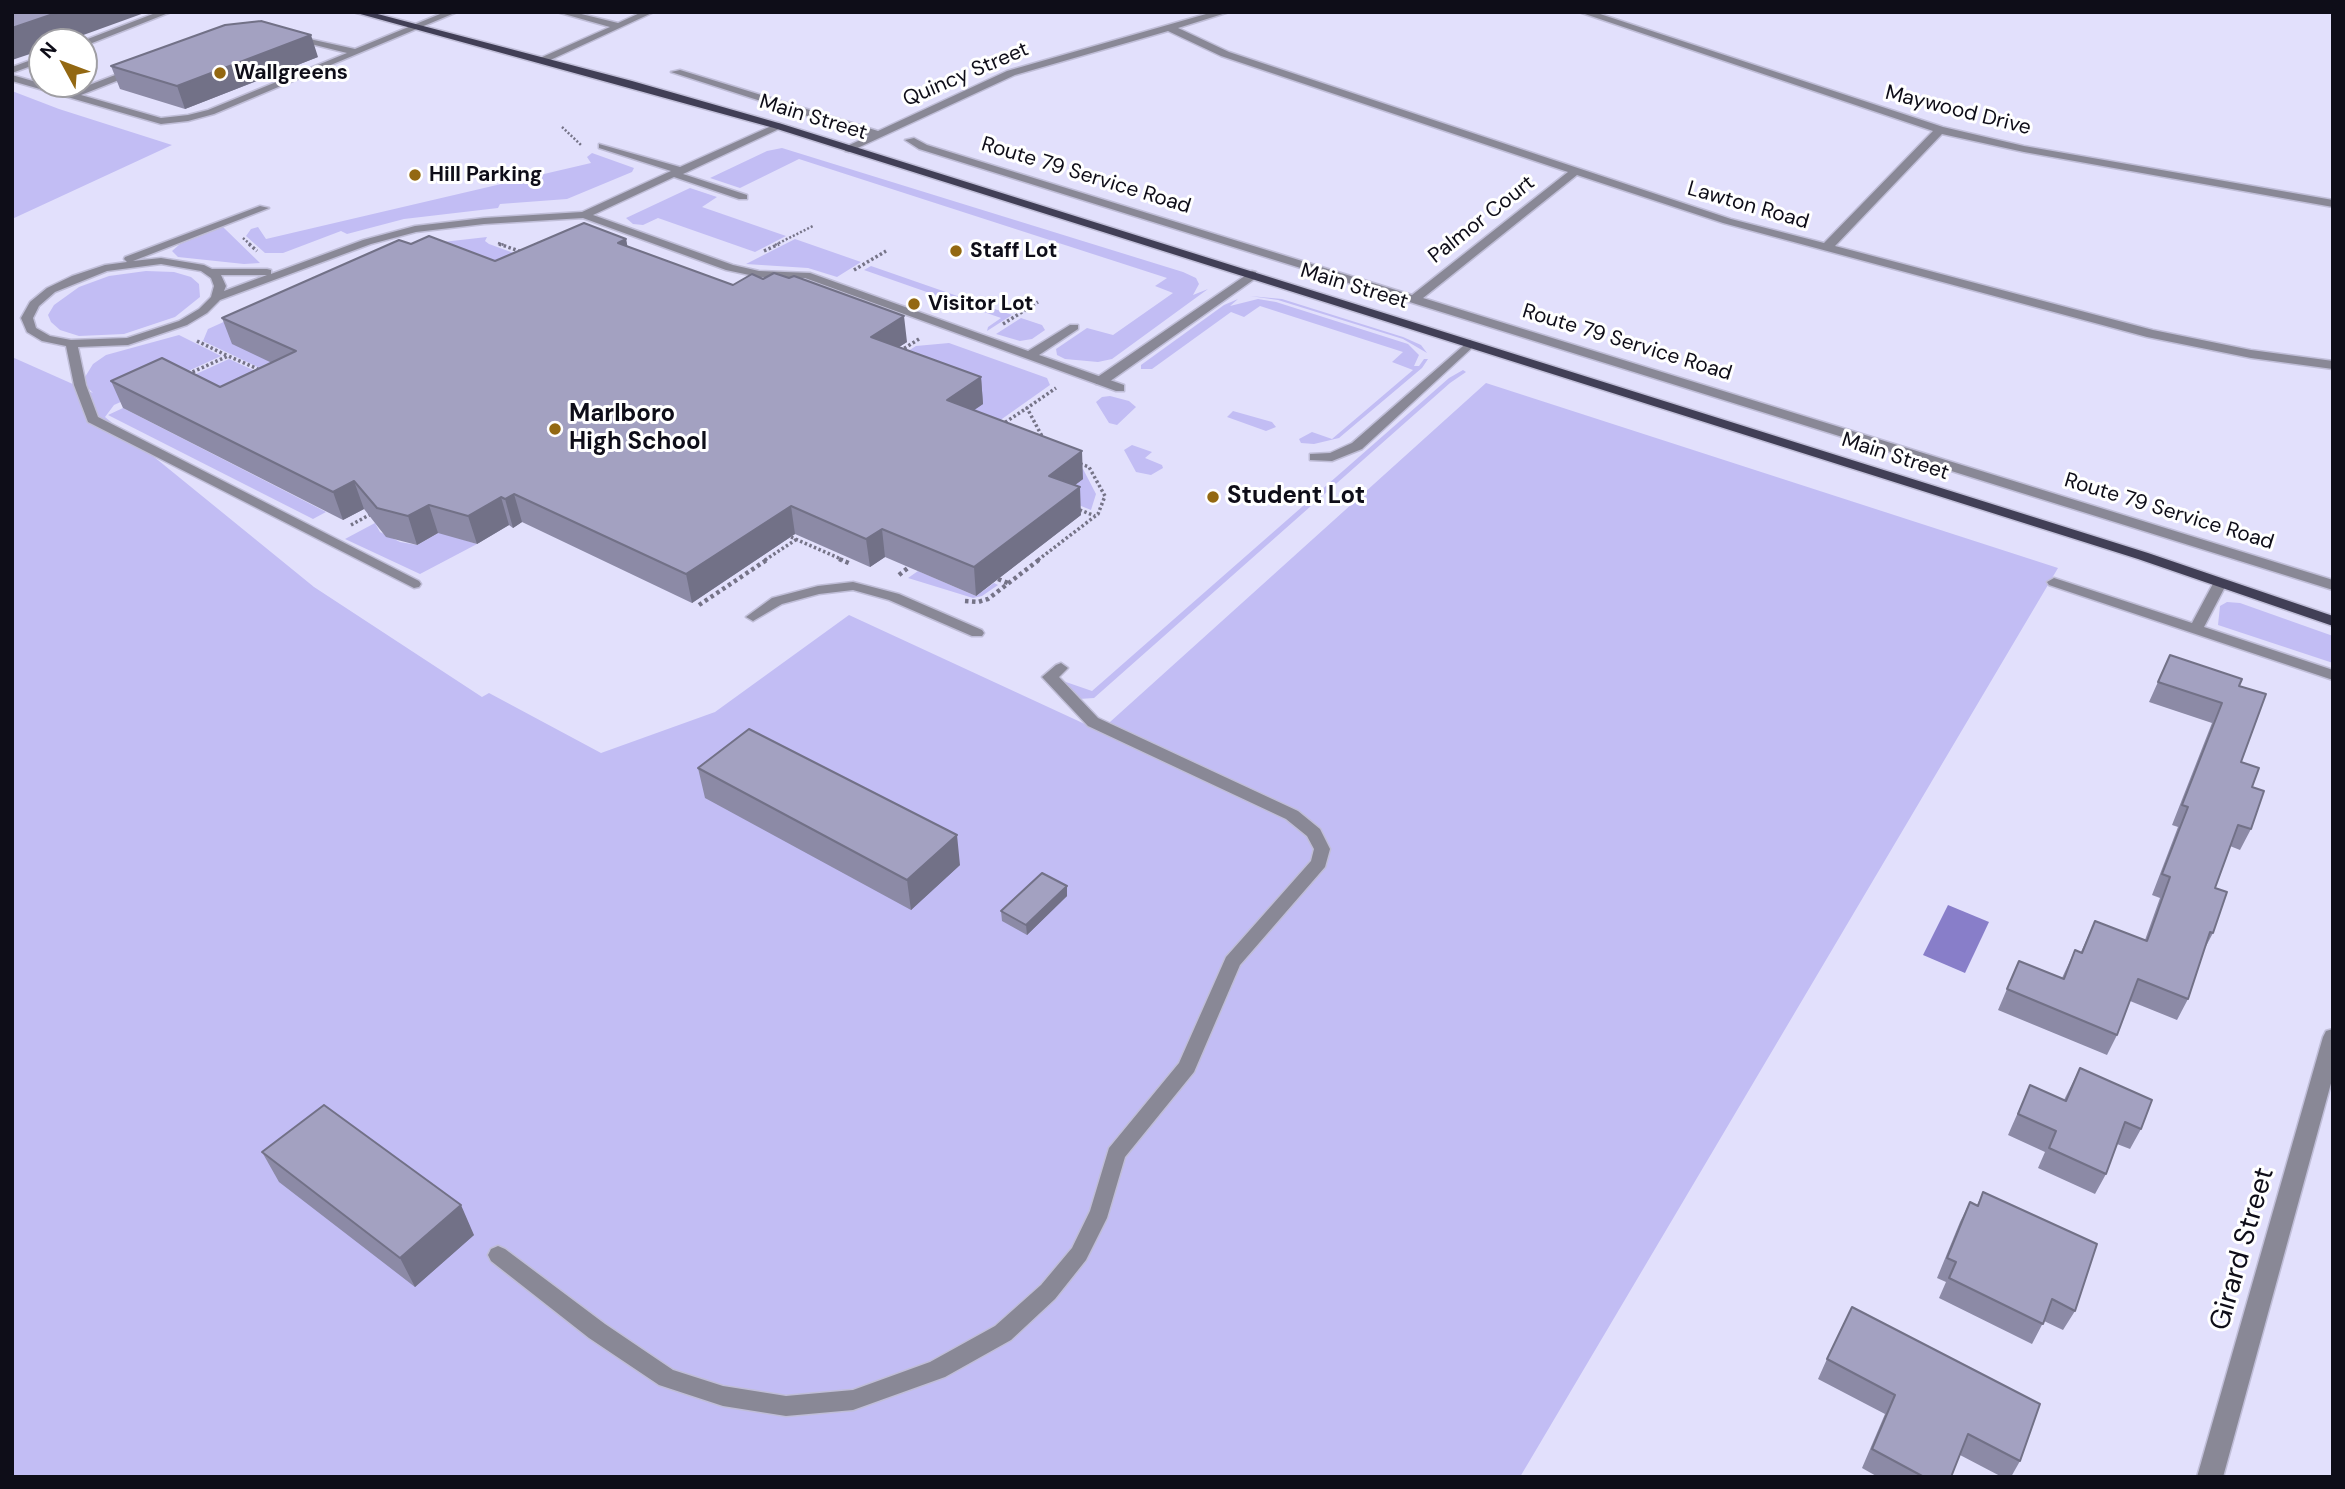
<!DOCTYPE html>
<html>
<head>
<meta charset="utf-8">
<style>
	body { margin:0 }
	#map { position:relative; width:2345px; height:1489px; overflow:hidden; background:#e2e0fc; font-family:"DM Sans",sans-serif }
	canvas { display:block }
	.frame { position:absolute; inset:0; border:14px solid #0e0d18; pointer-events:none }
	.north { position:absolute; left:28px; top:28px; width:70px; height:70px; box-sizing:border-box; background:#fff; border:2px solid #9f9ea3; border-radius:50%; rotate:311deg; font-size:19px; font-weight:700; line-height:28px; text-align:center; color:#0e0d18 }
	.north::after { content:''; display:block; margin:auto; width:24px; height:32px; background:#936812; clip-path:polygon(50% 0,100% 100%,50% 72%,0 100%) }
</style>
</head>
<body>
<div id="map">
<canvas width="2345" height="1489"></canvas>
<div class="frame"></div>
<div class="north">N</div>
</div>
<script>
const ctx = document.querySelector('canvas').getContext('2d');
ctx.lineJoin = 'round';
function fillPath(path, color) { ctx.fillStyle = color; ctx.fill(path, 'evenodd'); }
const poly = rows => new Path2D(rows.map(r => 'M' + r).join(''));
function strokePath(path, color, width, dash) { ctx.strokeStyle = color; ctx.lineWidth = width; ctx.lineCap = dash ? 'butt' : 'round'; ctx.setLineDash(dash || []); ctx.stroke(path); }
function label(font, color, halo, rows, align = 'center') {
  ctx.font = font + ' "DM Sans",sans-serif'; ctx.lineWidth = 6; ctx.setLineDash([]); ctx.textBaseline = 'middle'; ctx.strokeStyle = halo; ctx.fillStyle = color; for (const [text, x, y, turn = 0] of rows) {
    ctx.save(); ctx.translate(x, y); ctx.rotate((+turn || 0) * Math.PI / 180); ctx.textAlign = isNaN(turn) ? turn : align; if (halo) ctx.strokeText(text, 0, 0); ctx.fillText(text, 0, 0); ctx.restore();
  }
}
fillPath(poly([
	[12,91,59,109,172,145,12,219],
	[782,148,1183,272,1196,278,1199,284,1193,295,1208,289,1112,359,1098,362,1065,359,1057,355,1056,349,1087,328,1113,335,1173,293,1155,286,1167,278,799,159,740,188,710,178,767,151],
	[592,153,634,168,632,172,567,199,500,204,498,208,404,219,347,234,341,231,283,253,265,253,246,236,251,229,258,227,266,239,591,163,587,157],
	[690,188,717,197,702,207,786,236,755,252,658,218,643,225,633,224,626,218],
	[223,227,260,263,244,264,178,257,172,251,180,244],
	[487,237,485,241,489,244,522,256,493,271,425,244],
	[795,239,861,262,837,277,808,268,746,264],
	[871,266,1012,315,987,331,988,327,1001,318,864,270],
	[146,271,174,272,191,277,199,284,200,297,175,317,124,334,79,336,60,330,51,322,48,315,54,305,79,287,109,276],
	[1250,296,1282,299,1403,337,1421,345,1427,353,1403,339,1278,300],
	[1238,299,1230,306,1258,299,1276,302,1408,344,1419,355,1414,366,1419,366,1424,359,1428,359,1422,368,1339,438,1314,444,1301,443,1299,439,1312,432,1332,439,1413,370,1392,362,1403,352,1260,306,1244,317,1231,312,1152,369,1141,369,1141,365,1224,305],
	[1021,318,1042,325,1045,330,1032,339,1020,341,996,334],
	[228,320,293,373,266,371,203,341,208,329],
	[179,335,221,356,114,405,105,417,314,587,482,697,489,693,601,753,715,712,849,615,1100,731,1486,383,2058,568,1520,1477,12,1477,12,357,93,393,86,386,85,377,93,364,106,355],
	[949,343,1047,378,1050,385,992,426,965,416,982,404,883,367,916,346],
	[229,359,288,386,230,414,172,385],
	[1463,370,1466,372,1450,383,1094,698,1079,699,1063,681,1092,691,1449,378],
	[1110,396,1129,401,1136,407,1117,425,1109,423,1096,402,1102,397],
	[123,408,326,512,313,519,108,415],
	[1233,411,1272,422,1276,427,1266,431,1227,417],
	[990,433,1083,469,1096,494,1091,510,1059,497,1082,478],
	[1132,445,1152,452,1145,458,1162,465,1163,468,1151,475,1136,472,1124,450],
	[375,523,380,532,400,542,417,545,440,532,477,544,420,574,345,539],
	[918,571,976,596,994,583,998,585,982,596,973,598,908,578],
	[2227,602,2240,603,2333,636,2333,663,2218,625,2220,606]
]), '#c2bdf4');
fillPath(poly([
	[1948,905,1989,922,1965,973,1923,955]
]), '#887ec9');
const lane = poly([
	[158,12,171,12,87,45,80,42,158,12],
	[445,12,457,12,214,114,188,121,161,124,12,81,12,75,71,92,136,67,141,70,139,72,81,95,161,118,188,115,208,110,347,53,291,39,291,35,355,49,445,12],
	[557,12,573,12,618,23,642,12,654,12,546,62,540,62,540,58,610,27,557,12],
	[42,56,42,62,12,73,12,67,42,56],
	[778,123,781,124,781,128,683,174,747,195,747,199,739,199,674,177,593,215,733,265,759,271,810,273,1028,351,1070,325,1078,325,1078,329,1039,355,1124,385,1124,391,1116,391,805,278,759,277,726,270,583,218,484,224,416,232,371,244,220,300,207,313,187,325,128,345,78,347,86,385,98,417,419,581,421,584,419,587,414,588,88,422,74,385,66,346,42,341,27,332,21,318,30,302,47,288,72,276,105,265,127,262,124,259,125,257,260,206,269,208,133,261,161,258,204,265,212,269,267,269,271,270,271,274,363,240,415,226,484,218,582,212,671,171,599,148,599,144,680,167,778,123],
	[161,264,201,271,211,278,214,286,211,297,199,309,179,321,127,338,71,340,50,336,36,328,33,318,39,306,55,292,107,271,161,264],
	[221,275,267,275,224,291,226,286,221,275],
	[1470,340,1476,344,1474,346,1362,449,1332,461,1310,460,1310,454,1330,453,1352,443,1470,340],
	[2054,578,2192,623,2215,580,2225,580,2227,583,2204,627,2333,670,2333,680,2049,585,2047,582,2054,578],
	[853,582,899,594,982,630,984,633,982,636,972,636,889,600,853,590,819,594,782,604,753,621,746,617,772,598,818,586,853,582],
	[1061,663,1068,668,1059,677,1098,718,1298,811,1320,829,1330,849,1325,867,1240,965,1194,1072,1125,1157,1107,1218,1086,1260,1055,1299,1011,1340,945,1377,853,1410,786,1416,723,1406,659,1385,589,1338,491,1261,488,1255,491,1249,498,1246,505,1249,605,1324,673,1370,723,1386,786,1396,853,1390,930,1362,995,1326,1041,1285,1072,1248,1090,1211,1109,1148,1179,1063,1226,957,1311,861,1314,849,1307,836,1286,819,1088,726,1042,677,1056,665,1061,663]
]);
const street = poly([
	[1213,12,1229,12,1178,28,1229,52,1731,219,1824,243,1933,131,1579,12,1594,12,1943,127,2024,146,2333,200,2333,207,2024,152,1942,134,1835,246,2153,330,2251,350,2333,361,2333,369,2251,358,2147,337,1723,223,1577,175,1423,298,2333,580,2333,590,919,149,905,140,914,138,927,145,1412,295,1568,172,1221,56,1168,31,1015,75,849,152,845,151,845,147,869,136,671,72,680,70,878,131,1007,71,1213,12],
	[1252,271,1256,272,1256,278,1106,384,1096,384,1096,378,1252,271],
	[2333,1029,2333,1076,2223,1477,2197,1477,2323,1037,2326,1031,2333,1029]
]);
const primary = poly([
	[353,12,370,12,632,81,782,124,2148,553,2333,616,2333,626,2138,559,774,128,353,12]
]);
strokePath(lane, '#c0bed8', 3);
strokePath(street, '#c0bed8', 3);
strokePath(primary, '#c0bed8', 3);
strokePath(poly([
	[562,127,581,145],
	[243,238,251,245],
	[498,243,504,245],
	[775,245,813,226]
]), '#757387', 2.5, [2, 2]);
strokePath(poly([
	[249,244,257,251],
	[499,244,522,252],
	[764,251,779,244],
	[854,270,886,251],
	[1003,324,1038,302],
	[197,341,228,356],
	[900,351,919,339],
	[188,374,228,356,260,370],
	[1001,425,1027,408],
	[1044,440,1027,408,1056,388],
	[1075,508,1095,516],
	[351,525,371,514],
	[791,537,843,560],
	[765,560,797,539],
	[1038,560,1098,514,1105,496,1089,467,1078,463]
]), '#757387', 3.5, [2.5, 2.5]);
strokePath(poly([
	[839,559,851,564],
	[899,575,909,567],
	[998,579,1008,583],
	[965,601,978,602,988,599,1040,559],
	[699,605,768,559]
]), '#757387', 4.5, [3.5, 3.5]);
fillPath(lane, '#898896');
fillPath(street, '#898896');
fillPath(primary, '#413f56');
fillPath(poly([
	[318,57,185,109,120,89,111,66],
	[626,239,627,247,733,285,907,342,899,347,981,377,983,404,974,410,1083,479,1075,485,1081,515,976,596,885,557,870,567,795,534,692,603,522,522,513,528,509,525,477,544,438,533,417,545,386,537,364,509,343,520,123,408,111,381,220,387,272,363,232,344,222,318,411,244,495,261],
	[2170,655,2239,686,2241,762,2252,787,2251,829,2240,850,2230,846,2215,888,2213,933,2205,948,2188,999,2177,1020,2130,1001,2117,1035,2107,1055,1998,1010,2019,961,2062,978,2075,950,2081,952,2095,921,2145,940,2160,898,2152,895,2178,827,2172,825,2212,723,2149,702],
	[698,768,960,865,911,910,705,798],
	[1067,886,1067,896,1027,935,1002,921,1001,911],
	[2080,1068,2141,1129,2130,1149,2117,1144,2106,1174,2095,1194,2038,1168,2045,1152,2008,1135,2030,1085,2064,1100],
	[262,1152,474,1235,415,1287,279,1182],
	[1983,1192,2075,1311,2063,1330,2044,1321,2032,1344,1939,1298,1946,1282,1937,1278,1960,1222,1970,1202,1977,1205],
	[1827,1359,2020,1461,2011,1477,2002,1477,1960,1455,1951,1477,1878,1477,1862,1468,1885,1414,1818,1379]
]), '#8c8aa6');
fillPath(poly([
	[59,12,147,12,64,42,42,42,42,50,12,60,12,28],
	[311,35,318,57,185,109,177,86],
	[626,239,631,264,618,243],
	[904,316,907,342,874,363,871,337],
	[981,377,983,404,949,427,947,400],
	[1082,451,1083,479,1051,503,1049,476],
	[354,481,364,509,343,520,333,492],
	[1080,487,1081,515,976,596,974,567],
	[514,494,522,522,513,528,505,499],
	[501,497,509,525,477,544,468,516],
	[429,505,438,533,417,545,408,516],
	[791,506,795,534,692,603,686,574],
	[882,529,885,557,870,567,866,539],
	[957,835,960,865,911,910,907,880],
	[1067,886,1067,896,1027,935,1026,925],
	[461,1205,474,1235,415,1287,400,1258]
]), '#727187');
const building = poly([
	[12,12,59,12,12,28,12,12],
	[261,21,311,35,177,86,111,66,225,25,261,21],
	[584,223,626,239,618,243,733,285,752,274,763,279,774,273,789,278,794,276,904,316,871,337,981,377,947,400,1082,451,1049,476,1080,487,974,567,882,529,866,539,791,506,686,574,514,494,505,499,501,497,468,516,429,505,408,516,377,508,354,481,333,492,111,381,162,358,220,387,296,351,222,318,399,240,411,244,429,236,495,261,584,223],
	[2170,655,2242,679,2239,686,2266,694,2241,762,2259,768,2252,787,2264,791,2251,829,2238,825,2215,888,2227,892,2213,933,2210,932,2188,999,2138,979,2117,1035,2007,989,2019,961,2064,979,2075,950,2082,953,2095,921,2147,941,2170,877,2162,874,2188,807,2182,805,2222,703,2158,682,2170,655],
	[749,729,957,835,907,880,698,768,749,729],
	[1042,873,1067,886,1026,925,1001,911,1042,873],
	[2080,1068,2152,1100,2141,1129,2125,1122,2106,1174,2049,1148,2056,1131,2018,1114,2030,1085,2066,1101,2080,1068],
	[324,1105,461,1205,400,1258,262,1152,324,1105],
	[1983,1192,2097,1244,2075,1311,2052,1299,2043,1324,1949,1278,1956,1262,1947,1258,1970,1202,1978,1206,1983,1192],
	[1852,1307,2040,1404,2020,1461,1968,1434,1951,1477,1924,1477,1872,1449,1895,1395,1827,1359,1852,1307]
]);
fillPath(building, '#a3a1c1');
strokePath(building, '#727187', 2);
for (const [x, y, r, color] of [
	[220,73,7,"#936812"],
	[415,175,7,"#936812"],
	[956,251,7,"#936812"],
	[914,304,7,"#936812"],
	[555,429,7,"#936812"],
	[1213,497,7,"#936812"]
]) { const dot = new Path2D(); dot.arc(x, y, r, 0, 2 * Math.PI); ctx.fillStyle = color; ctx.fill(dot); strokePath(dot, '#fff', 2.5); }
label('bold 21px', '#0e0d18', '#fff', [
	["Wallgreens",234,73],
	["Hill Parking",429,175],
	["Staff Lot",970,251],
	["Visitor Lot",928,304]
], 'left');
label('21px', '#0e0d18', '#fff', [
	["Quincy Street",966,75,-23],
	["Maywood Drive",1958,111,14],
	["Main Street",813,118,17],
	["Route 79 Service Road",1086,176,17],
	["Lawton Road",1748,206,16],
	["Palmor Court",1482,220,-38],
	["Main Street",1354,287,17],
	["Route 79 Service Road",1627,343,17],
	["Main Street",1895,457,18],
	["Route 79 Service Road",2169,512,17]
]);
label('bold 24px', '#0e0d18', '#fff', [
	["Marlboro",569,415],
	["High School",569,443],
	["Student Lot",1227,497]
], 'left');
label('28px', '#0e0d18', '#fff', [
	["Girard Street",2243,1249,-74]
]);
</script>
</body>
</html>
